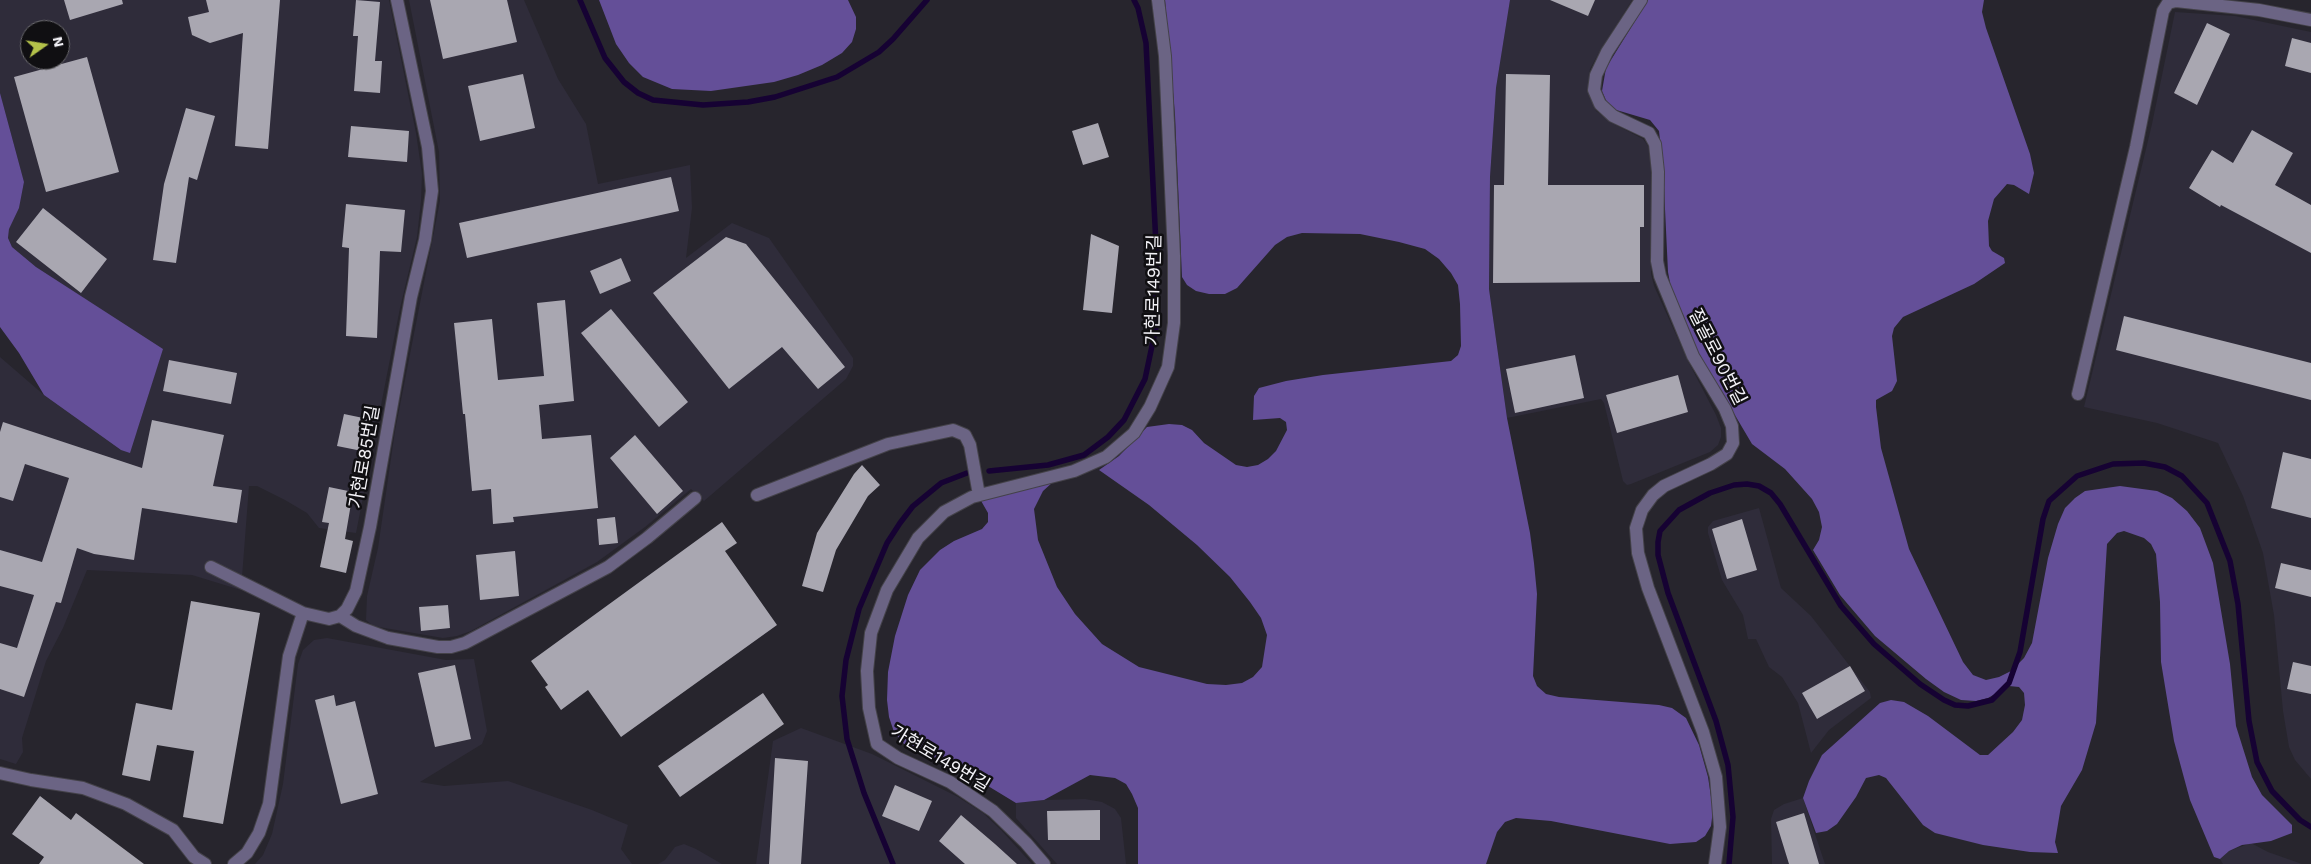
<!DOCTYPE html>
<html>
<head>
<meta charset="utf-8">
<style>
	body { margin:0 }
	#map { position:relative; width:2311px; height:864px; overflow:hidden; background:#27252d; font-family:"Work Sans",sans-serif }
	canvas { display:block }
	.north { position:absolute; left:20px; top:20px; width:50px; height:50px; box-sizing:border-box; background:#100f12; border:1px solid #6b6a6e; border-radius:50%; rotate:77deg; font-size:14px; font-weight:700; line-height:20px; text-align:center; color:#f3f2f7 }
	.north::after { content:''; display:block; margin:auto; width:18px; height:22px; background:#b4c24a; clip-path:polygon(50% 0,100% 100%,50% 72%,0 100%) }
</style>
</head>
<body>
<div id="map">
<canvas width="2311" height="864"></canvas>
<div class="north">N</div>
</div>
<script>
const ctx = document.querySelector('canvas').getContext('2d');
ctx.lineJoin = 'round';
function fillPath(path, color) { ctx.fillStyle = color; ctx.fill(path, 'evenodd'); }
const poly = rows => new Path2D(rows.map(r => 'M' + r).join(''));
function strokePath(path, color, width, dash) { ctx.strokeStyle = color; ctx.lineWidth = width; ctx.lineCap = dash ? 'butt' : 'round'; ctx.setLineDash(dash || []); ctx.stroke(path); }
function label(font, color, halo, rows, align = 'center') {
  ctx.font = font + ' "Work Sans","Noto Sans KR",sans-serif'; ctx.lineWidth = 5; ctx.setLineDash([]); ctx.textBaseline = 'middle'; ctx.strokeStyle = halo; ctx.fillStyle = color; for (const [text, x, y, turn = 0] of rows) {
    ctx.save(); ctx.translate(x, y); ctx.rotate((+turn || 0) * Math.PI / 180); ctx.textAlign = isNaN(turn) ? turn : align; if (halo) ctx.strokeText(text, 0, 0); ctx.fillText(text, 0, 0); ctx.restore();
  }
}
fillPath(poly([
	[0,0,389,0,416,133,422,174,421,201,417,237,400,308,356,533,319,528,307,513,285,500,257,486,249,486,241,590,192,575,87,570,63,628,46,661,22,738,23,752,16,764,0,759,0,357,44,395,121,450,137,431,162,350,36,267,12,247,8,238,9,228,19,208,24,182,0,93],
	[30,30,60,30,60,60,30,60],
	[409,0,524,0,558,79,586,124,598,184,690,165,692,208,686,258,732,223,769,238,853,358,853,366,846,379,704,501,691,489,645,527,597,562,471,631,457,636,443,638,373,626,366,620,367,596,378,548,395,431,440,201,439,152],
	[1510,0,1632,0,1596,58,1590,69,1588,90,1596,111,1618,126,1643,139,1648,146,1653,174,1651,274,1654,286,1688,361,1716,415,1721,428,1721,437,1718,445,1710,452,1631,484,1627,485,1623,481,1604,403,1601,399,1507,418,1489,289,1490,177,1496,88],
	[2175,12,2235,16,2311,32,2311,779,2295,760,2289,747,2283,711,2274,615,2263,553,2243,496,2218,443,2157,423,2084,407,2152,124],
	[1759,508,1781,588,1811,616,1870,692,1871,698,1829,730,1811,753,1798,703,1782,677,1769,667,1756,639,1748,639,1743,615,1722,580,1708,533,1708,527,1713,521],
	[327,638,446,660,474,659,487,731,482,744,420,782,444,786,508,781,592,810,628,825,621,849,632,864,255,864,263,855,272,834,283,784,298,664,303,650,314,640],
	[801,728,872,754,958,797,983,813,1001,830,1032,864,756,864,773,741],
	[1803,798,1825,864,1772,864,1771,819,1774,810,1784,804],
	[1085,799,1102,802,1115,809,1121,818,1126,864,1057,864,1016,818,1016,803,1044,800],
	[2251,843,2268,852,2302,864,2223,864,2220,859,2229,851],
	[684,844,696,849,722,864,658,864,665,860,675,847]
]), '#2f2c3a');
fillPath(poly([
	[599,0,848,0,856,17,856,29,852,42,842,53,822,65,798,75,774,82,711,91,672,89,643,77,629,63,616,44],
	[1165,0,1510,0,1496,88,1490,177,1489,289,1507,418,1530,533,1534,563,1537,594,1533,676,1537,686,1546,694,1559,697,1659,705,1672,708,1686,718,1699,745,1708,777,1713,810,1711,826,1705,836,1696,842,1670,844,1551,821,1516,818,1505,822,1497,832,1486,864,1138,864,1138,808,1132,794,1126,784,1115,778,1090,775,1044,800,1016,803,965,772,904,744,894,732,889,717,887,700,888,672,895,636,908,595,920,570,940,550,954,541,982,529,988,522,988,513,980,499,1053,482,1043,491,1034,509,1038,540,1057,587,1075,614,1102,644,1139,667,1207,684,1226,685,1242,683,1253,677,1262,667,1267,635,1261,618,1250,602,1230,577,1197,545,1149,505,1099,470,1119,456,1147,427,1169,424,1182,425,1192,430,1204,443,1236,465,1247,467,1258,465,1268,459,1276,451,1287,430,1286,422,1280,418,1253,420,1254,396,1259,388,1286,381,1323,375,1451,361,1458,355,1461,346,1460,304,1458,285,1451,273,1439,259,1425,249,1399,242,1360,234,1302,233,1287,237,1275,245,1237,288,1225,294,1209,294,1196,291,1187,285,1182,277,1175,115],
	[1648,0,1984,0,1982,12,1986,28,2030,154,2034,173,2029,194,2014,185,2007,184,1994,199,1988,221,1989,246,1992,251,2004,258,2005,263,1974,284,1903,317,1894,328,1892,336,1897,381,1892,391,1876,400,1876,407,1881,448,1909,549,1963,662,1973,675,1986,680,1999,677,2011,671,2024,658,2032,643,2048,558,2058,524,2065,508,2075,498,2085,491,2120,486,2157,491,2172,498,2187,511,2200,528,2213,563,2230,664,2236,726,2252,777,2262,795,2292,825,2292,833,2271,841,2242,845,2229,851,2220,859,2214,857,2190,800,2174,741,2161,662,2160,602,2156,554,2151,544,2144,538,2124,531,2117,533,2107,544,2096,723,2082,770,2061,806,2055,842,2058,853,2030,852,1983,845,1935,833,1923,825,1886,778,1879,775,1866,778,1856,797,1837,824,1827,831,1816,833,1803,798,1809,781,1822,755,1880,703,1891,700,1904,702,1928,716,1980,755,1988,755,2013,732,2022,720,2025,705,2024,693,2019,687,2009,686,1988,698,1976,701,1961,700,1944,692,1926,679,1875,636,1840,595,1813,550,1819,540,1822,527,1819,512,1812,499,1785,469,1752,444,1703,361,1690,336,1671,288,1668,272,1663,167,1659,131,1650,120,1613,109,1608,105,1602,91,1606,68],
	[0,93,24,182,19,208,9,229,8,238,12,247,36,267,163,349,130,453,121,450,44,395,19,353,0,327]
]), '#644f98');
strokePath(poly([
	[580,0,605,58,624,82,638,93,653,100,703,105,748,102,775,97,837,77,879,52,893,39,927,0],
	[989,471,1048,465,1084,455,1108,437,1124,420,1145,379,1156,327,1156,245,1146,43,1138,8,1134,0],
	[893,864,864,793,847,739,842,696,846,660,859,609,887,543,900,523,913,506,941,483,967,473],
	[1729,864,1733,817,1728,765,1716,721,1668,593,1658,555,1658,542,1660,531,1679,510,1710,493,1734,485,1747,484,1759,486,1771,493,1780,504,1841,606,1874,644,1920,684,1944,700,1955,705,1968,706,1992,700,2009,683,2020,652,2043,519,2049,501,2077,476,2113,464,2144,463,2165,467,2182,476,2207,503,2230,561,2238,604,2249,721,2257,762,2272,791,2300,820,2311,827]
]), '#160233', 5.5);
fillPath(poly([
	[64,0,122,0,123,4,70,20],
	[206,0,280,0,268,149,235,146,243,33,210,43,192,35,188,17,209,12],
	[356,0,380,2,375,61,382,61,380,93,354,91,358,36,353,36],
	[430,0,507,0,517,42,443,59],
	[1550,0,1595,0,1588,16],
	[2207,23,2230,34,2197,105,2174,93],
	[2292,38,2311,43,2311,73,2285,66],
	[87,57,119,172,46,192,14,77],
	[523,74,535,128,480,141,468,86],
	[1506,74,1550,75,1548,185,1644,185,1644,227,1640,227,1640,282,1493,283,1494,185,1504,185],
	[186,108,215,116,197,180,189,177,176,263,153,260,164,184],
	[1098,123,1109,157,1083,165,1072,131],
	[351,126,409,131,407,162,348,157],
	[2252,130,2293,153,2275,185,2311,205,2311,253,2221,205,2220,207,2189,188,2212,150,2233,163],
	[671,177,679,211,467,258,459,223],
	[346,204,405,210,401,252,380,251,377,338,346,336,349,248,342,247],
	[43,208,107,259,81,293,16,242],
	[1091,234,1119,246,1112,313,1083,310],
	[726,237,746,244,845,367,818,389,782,347,729,389,653,293],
	[621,258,631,281,600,294,590,271],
	[565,300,574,401,539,405,542,439,591,435,598,508,513,517,514,522,493,524,491,489,472,491,465,414,463,414,454,323,492,319,498,380,544,376,537,303],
	[611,309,688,402,659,427,581,333],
	[2124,316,2311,363,2311,400,2116,350],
	[1575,355,1584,398,1515,413,1506,369],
	[169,360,237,373,231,404,163,391],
	[1678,375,1688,412,1617,433,1606,395],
	[344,414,368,419,362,451,337,446],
	[152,420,224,435,213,486,242,490,237,523,142,508,134,560,94,554,77,548,61,603,56,602,24,697,0,689,0,643,17,648,34,595,0,586,0,550,42,562,69,478,25,464,13,501,0,497,0,432,3,422,142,468],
	[635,435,683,491,657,514,610,458],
	[2283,452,2311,459,2311,518,2271,508],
	[862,465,880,485,868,496,836,550,823,592,802,586,817,533,854,474],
	[329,487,353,492,345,539,353,541,346,573,320,567,329,523,322,522],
	[615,517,618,543,599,545,597,519],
	[1742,519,1757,570,1727,579,1712,529],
	[722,522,737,543,725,551,777,625,621,737,588,690,561,710,545,687,548,685,531,661],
	[515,551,519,596,480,600,476,555],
	[2281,563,2311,570,2311,597,2275,588],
	[191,601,260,613,223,824,183,817,194,751,157,745,150,781,122,775,136,703,172,710],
	[448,605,450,628,421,631,419,607],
	[2293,662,2311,666,2311,694,2287,689],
	[455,665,471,739,435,747,418,673],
	[1850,666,1865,691,1817,719,1802,693],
	[763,693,784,724,680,797,658,766],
	[334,695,336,706,355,701,378,794,341,804,315,700],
	[775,758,808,761,801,864,769,864],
	[895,785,932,801,919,831,882,816],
	[40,796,71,820,76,813,144,864,39,864,44,857,12,834],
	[1100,810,1100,840,1048,840,1047,811],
	[1804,813,1819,864,1789,864,1776,822],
	[961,815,995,844,1017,864,965,864,939,841]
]), '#a9a7b1');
const minor = poly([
	[1641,0,1607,52,1596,75,1594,90,1600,104,1613,116,1649,133,1655,144,1658,172,1657,261,1660,276,1693,356,1725,409,1732,426,1733,443,1727,454,1711,464,1664,486,1653,495,1642,510,1636,528,1638,553,1648,588,1703,732,1716,777,1720,827,1715,864],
	[2078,394,2136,147,2163,11,2168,3,2176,1,2259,10,2311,20],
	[757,495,888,444,953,430,965,435,970,445,979,495],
	[211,567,303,613],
	[340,616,356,626,388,638,438,647,451,647,465,643,608,567,647,538,695,498],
	[0,773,31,780,83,788,126,804,173,830,194,857,205,864],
	[234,864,247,853,259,833,269,804,289,656,303,613,329,619,340,616,347,609,356,591,370,527,411,297,425,240,432,191,428,147,397,0],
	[1044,864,1026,843,993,811,950,782,898,758,877,744,869,708,867,671,871,633,887,590,918,538,944,512,972,497,1074,471,1106,457,1134,433,1150,407,1168,367,1174,323,1174,256,1165,56,1158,0]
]);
strokePath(minor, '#444249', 14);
strokePath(minor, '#6b6484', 12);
label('18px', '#f3f2f7', '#100f12', [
	["가현로149번길",1154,290,-89],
	["절골로90번길",1717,357,63],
	["가현로85번길",365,457,-80],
	["가현로149번길",940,759,31]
]);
</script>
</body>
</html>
